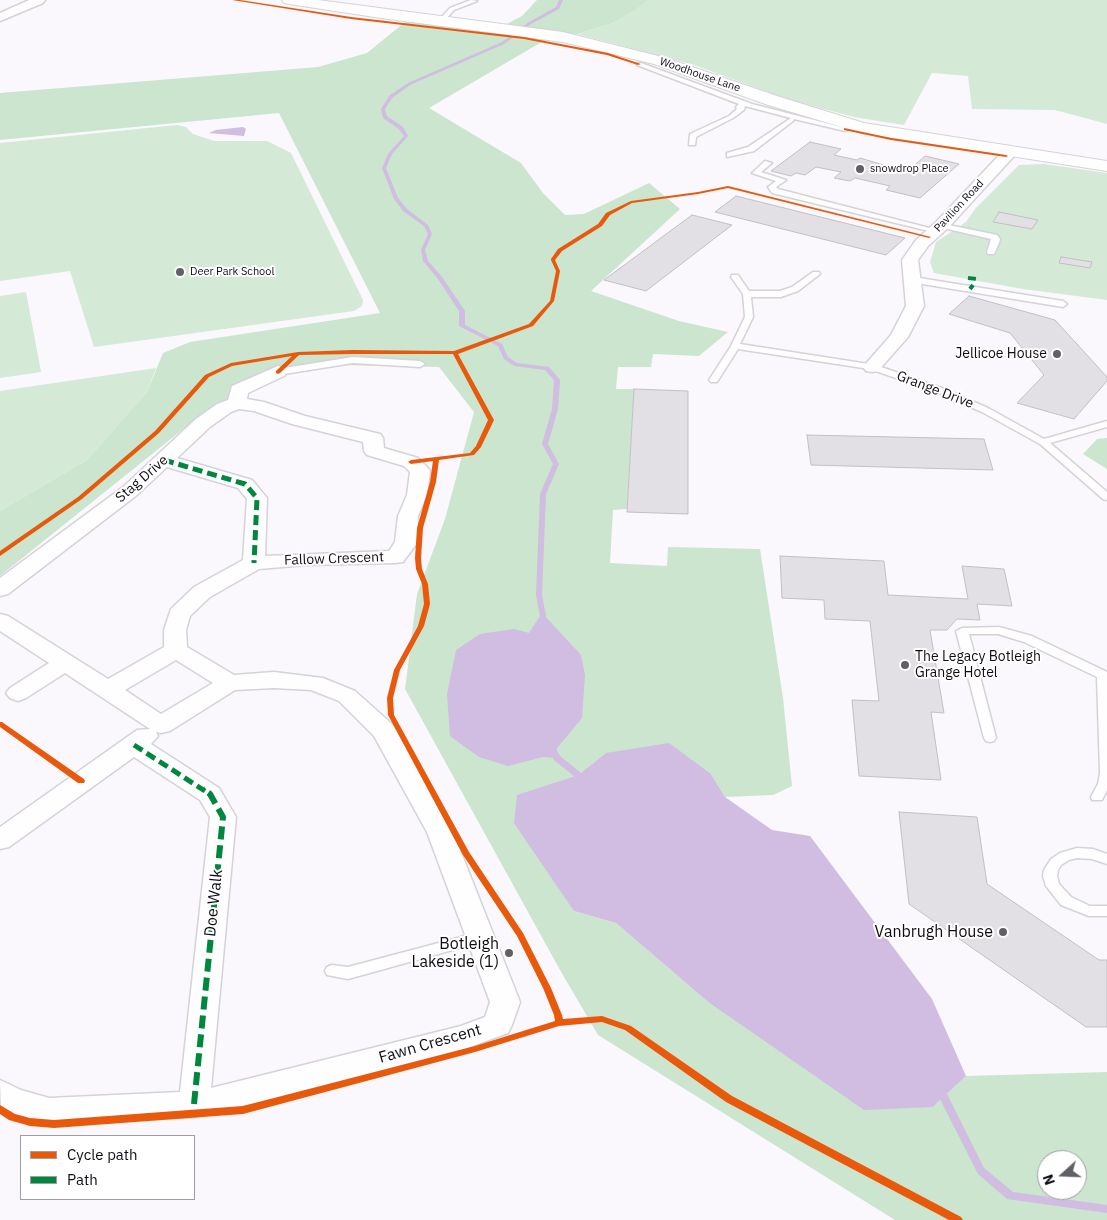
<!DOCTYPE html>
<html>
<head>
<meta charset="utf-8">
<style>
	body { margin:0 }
	#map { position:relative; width:1107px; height:1220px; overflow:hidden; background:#faf8fc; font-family:"IBM Plex Sans",sans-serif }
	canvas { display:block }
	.legend { position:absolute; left:20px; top:1135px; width:175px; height:65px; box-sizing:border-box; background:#fff; border:1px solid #9f9ea1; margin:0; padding:6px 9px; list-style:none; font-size:15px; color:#100c13 }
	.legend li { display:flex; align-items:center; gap:10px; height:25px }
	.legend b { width:25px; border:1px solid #9f9ea1 }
	.north { position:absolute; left:1037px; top:1150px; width:50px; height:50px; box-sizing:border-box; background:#fff; border:1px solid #9f9ea1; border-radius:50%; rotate:250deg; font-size:14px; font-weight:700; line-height:20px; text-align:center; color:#100c13 }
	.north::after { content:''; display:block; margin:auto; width:18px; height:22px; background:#625f65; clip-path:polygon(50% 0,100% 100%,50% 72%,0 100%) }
</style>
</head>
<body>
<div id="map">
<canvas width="1107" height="1220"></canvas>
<ul class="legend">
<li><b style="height:6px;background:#e8590c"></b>Cycle path</li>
<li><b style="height:6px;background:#00873e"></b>Path</li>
</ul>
<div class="north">N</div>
</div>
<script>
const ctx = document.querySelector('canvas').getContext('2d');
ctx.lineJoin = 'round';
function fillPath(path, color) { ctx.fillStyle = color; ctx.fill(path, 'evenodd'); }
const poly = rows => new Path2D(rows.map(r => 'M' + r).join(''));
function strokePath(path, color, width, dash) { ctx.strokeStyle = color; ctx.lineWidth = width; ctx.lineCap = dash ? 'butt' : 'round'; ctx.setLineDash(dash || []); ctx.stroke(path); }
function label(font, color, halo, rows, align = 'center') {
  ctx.font = font + ' "IBM Plex Sans",sans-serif'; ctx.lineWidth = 4; ctx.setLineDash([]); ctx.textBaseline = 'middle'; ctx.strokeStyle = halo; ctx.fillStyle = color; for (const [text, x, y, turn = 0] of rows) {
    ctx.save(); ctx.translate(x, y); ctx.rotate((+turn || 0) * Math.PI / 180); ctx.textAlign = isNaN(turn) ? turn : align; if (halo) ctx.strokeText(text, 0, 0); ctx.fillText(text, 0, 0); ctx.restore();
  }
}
fillPath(poly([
	[649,0,1107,0,1107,124,1055,110,972,109,968,76,932,73,904,125,854,117,790,100,691,64,577,34,613,23,637,9],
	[177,125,186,127,193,134,214,141,267,141,291,153,363,300,362,306,354,311,94,347,70,271,0,281,0,143],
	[1044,164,1107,173,1107,300,1023,289,934,273,930,262,936,242,966,222,975,209,1019,165],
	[26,292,41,372,0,378,0,296],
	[156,368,147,392,87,460,0,511,0,391]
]), '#d4e9d6');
fillPath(poly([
	[537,0,649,0,637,9,613,23,577,34,540,43,429,108,521,163,543,193,565,215,584,214,649,183,680,209,591,291,679,321,728,332,699,356,653,354,651,367,618,367,616,389,634,389,627,509,613,510,610,563,667,566,668,547,760,549,783,698,792,786,773,795,725,797,711,774,606,753,578,775,518,795,574,911,616,923,707,1001,933,1107,966,1076,1107,1072,1107,1220,895,1220,598,1035,560,970,405,689,417,594,445,519,474,412,439,367,340,365,297,370,212,406,0,576,0,511,87,460,147,392,163,353,190,342,380,313,279,113,0,140,0,93,318,67,367,53,405,22,493,31,522,16],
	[1047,1160,1077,1160,1077,1190,1047,1190],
	[1107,438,1107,469,1083,454,1097,439]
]), '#cbe5ce');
fillPath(poly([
	[243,127,246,129,244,136,209,133,216,130],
	[542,613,581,655,585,675,582,718,557,748,557,758,543,757,508,766,479,757,450,736,447,694,456,650,480,634,514,629,529,633],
	[669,743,711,774,725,797,772,830,810,836,932,999,966,1076,933,1107,864,1110,707,1001,616,923,574,911,514,823,517,795,578,775,606,753]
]), '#d1bce2');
fillPath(poly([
	[559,0,563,0,559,9,531,24,504,44,410,85,392,98,385,109,387,116,403,127,408,136,392,154,386,168,398,198,407,209,428,225,432,234,425,250,428,261,442,277,465,311,465,325,502,344,508,357,517,363,549,367,560,380,558,409,548,444,559,464,546,494,542,595,547,622,544,624,541,622,536,595,540,494,553,464,542,444,552,409,554,380,545,370,514,366,504,359,498,346,459,326,459,311,438,279,423,261,421,250,428,234,424,226,403,211,394,199,382,168,388,154,404,136,399,129,383,118,381,109,389,96,408,83,502,42,529,22,556,7,559,0],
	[553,748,556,749,560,756,581,773,582,775,581,777,575,777,554,760,549,751,550,749,553,748],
	[944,1093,947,1094,984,1168,1013,1192,1107,1205,1107,1213,1007,1199,978,1174,939,1097,941,1094,944,1093]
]), '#d1bce2');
const building = poly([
	[810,142,841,149,834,155,857,160,860,158,907,172,925,156,959,164,920,198,886,190,890,186,855,178,850,181,834,178,841,172,816,167,805,175,796,173,791,176,771,171,810,142],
	[736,196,905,238,886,255,715,212,736,196],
	[999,212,1038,220,1032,229,993,222,999,212],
	[692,215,732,225,646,291,604,280,692,215],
	[1061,257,1092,262,1090,268,1059,263,1061,257],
	[969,296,1055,320,1107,377,1107,381,1074,419,1017,403,1044,375,1010,333,949,314,969,296],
	[634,389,688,391,688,514,627,512,634,389],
	[807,435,984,439,993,470,811,465,807,435],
	[780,556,884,561,888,595,968,599,962,566,1004,569,1012,606,977,604,980,620,957,619,947,630,930,630,944,713,931,712,941,780,859,776,852,700,879,701,870,621,825,619,824,600,782,598,780,556],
	[899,812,977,817,987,884,1099,960,1107,960,1107,1027,1086,1027,909,904,899,812]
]);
fillPath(building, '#e2dfe5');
strokePath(building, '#c2bfc5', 1);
const lane = poly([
	[471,0,477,1,454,10,442,23,437,22,450,8,471,0],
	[637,63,641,63,752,104,849,129,845,131,794,119,793,121,754,151,727,157,727,153,748,147,791,118,745,106,744,110,733,118,696,137,695,145,689,145,690,134,729,116,737,109,736,107,739,104,637,65,637,63],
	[765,161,772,163,761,172,786,180,776,187,778,189,941,231,937,233,772,193,768,187,776,181,752,173,765,161],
	[939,223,997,235,1000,239,999,243,994,254,988,254,987,252,991,239,939,227,939,223],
	[813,272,819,272,820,274,798,291,781,297,751,297,753,317,740,344,875,365,942,388,988,408,1044,439,1107,421,1107,427,1050,443,1107,492,1107,500,1103,499,1040,444,982,412,936,392,870,369,738,349,717,382,711,382,709,380,731,346,745,317,743,294,731,277,732,275,738,275,749,291,780,291,792,287,813,272],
	[913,277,1063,301,1067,304,1063,307,910,282,910,278,913,277],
	[353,357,420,361,425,364,420,367,353,363,278,375,273,372,278,369,353,357],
	[999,627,1032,636,1107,672,1107,790,1102,800,1092,800,1091,797,1098,784,1100,773,1097,677,1024,642,998,634,969,634,996,738,994,741,990,742,986,741,984,738,956,631,962,628,999,627],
	[1077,848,1093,849,1107,854,1107,864,1092,859,1077,858,1069,860,1061,865,1058,870,1057,876,1059,884,1071,897,1090,906,1107,906,1107,916,1089,916,1061,905,1046,886,1043,876,1044,870,1051,859,1060,853,1077,848],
	[480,932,485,933,487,937,485,941,348,979,327,975,325,971,327,967,332,965,348,967,480,932]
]);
const street = poly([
	[29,0,45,0,43,3,0,21,0,13,29,0],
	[1010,148,1015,149,1017,152,1015,155,948,228,928,246,918,260,924,306,908,337,878,371,872,372,866,371,863,367,891,335,906,306,902,260,916,240,936,222,1005,149,1010,148],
	[278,366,284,368,287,372,284,376,248,393,247,399,264,402,305,416,380,434,383,438,384,448,418,458,427,467,430,471,427,495,418,516,417,543,403,562,395,563,306,565,259,569,210,597,190,616,186,630,187,647,234,675,274,672,323,678,355,691,393,725,453,832,520,1002,512,1025,508,1033,464,1049,307,1091,194,1117,49,1124,1,1110,0,1080,21,1090,49,1098,180,1092,210,817,200,800,134,757,9,847,0,849,0,827,137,730,150,729,65,673,26,698,18,701,10,698,6,693,10,688,49,663,0,631,0,614,8,616,108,679,164,647,164,630,171,609,194,587,243,560,247,499,238,488,167,467,137,495,8,594,0,596,0,578,123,487,196,419,217,404,228,400,232,386,278,366],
	[239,409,254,411,292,424,363,442,364,451,367,455,404,466,410,472,407,495,398,516,395,542,389,551,265,556,267,498,252,480,177,458,210,427,231,412,239,409],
	[176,660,213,683,161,714,125,690,176,660],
	[274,688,311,690,339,701,374,736,427,832,490,1002,485,1017,461,1026,211,1088,236,817,219,788,151,744,158,736,156,732,161,733,170,731,235,690,274,688]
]);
const secondary = poly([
	[282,0,318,0,563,32,666,58,780,97,864,123,1107,161,1107,171,862,133,768,105,654,64,563,42,381,18,289,4,284,3,282,0]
]);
strokePath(lane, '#d5d2d8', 3);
strokePath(street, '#d5d2d8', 3);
strokePath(secondary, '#d5d2d8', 2);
fillPath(lane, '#fefeff');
fillPath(street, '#fefeff');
fillPath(secondary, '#fefeff');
strokePath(poly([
	[968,278,977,279],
	[970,289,973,285]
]), '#00873e', 4, [8, 4]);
strokePath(poly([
	[164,460,245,484,257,498,254,563],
	[134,745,205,791]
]), '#00873e', 5, [10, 5]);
strokePath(poly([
	[194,1104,223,817,210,794,203,789]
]), '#00873e', 6, [13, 6]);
fillPath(poly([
	[232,0,240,0,351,17,524,37,608,53,641,64,638,65,607,55,524,39,351,19,232,0],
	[844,128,891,138,1006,155,1008,156,1006,157,891,140,844,130,844,128],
	[728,186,931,237,929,238,728,188,698,194,632,203,610,215,602,226,562,251,555,260,560,271,554,301,533,326,458,354,494,420,481,447,474,455,439,460,436,482,423,528,421,558,422,569,428,584,430,604,424,626,400,670,393,698,394,715,469,852,523,933,551,988,562,1015,563,1019,602,1016,631,1026,732,1096,961,1217,963,1220,949,1220,726,1102,625,1030,602,1022,559,1026,475,1052,243,1114,54,1128,30,1126,9,1120,0,1114,0,1105,15,1114,30,1118,54,1120,243,1106,475,1046,555,1021,554,1015,543,988,517,936,463,855,388,715,387,698,394,670,418,626,424,604,422,584,416,569,415,558,417,528,430,482,433,461,411,464,408,462,411,460,470,453,476,446,488,420,453,354,353,354,299,355,280,373,278,374,276,373,276,371,292,356,232,366,209,377,159,433,82,499,0,556,0,551,78,497,155,431,205,375,231,363,298,352,353,350,454,351,529,324,550,301,556,271,551,260,551,259,558,249,598,224,606,213,631,201,698,192,728,186],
	[0,722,2,722,84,779,85,781,84,783,78,783,0,727,0,722]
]), '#e8590c');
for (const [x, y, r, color] of [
	[860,169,5,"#625f65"],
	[180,272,5,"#625f65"],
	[1057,354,5,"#625f65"],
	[905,665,5,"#625f65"],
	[1003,932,5,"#625f65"],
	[509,953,5,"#625f65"]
]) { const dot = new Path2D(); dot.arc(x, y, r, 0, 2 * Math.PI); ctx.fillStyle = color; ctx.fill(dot); strokePath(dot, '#fff', 2); }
label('11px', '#100c13', '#fff', [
	["Woodhouse Lane",700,75,19],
	["Pavilion Road",959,206,-47]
]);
label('11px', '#100c13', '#fff', [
	["snowdrop Place",870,169],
	["Deer Park School",190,272]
], 'left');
label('14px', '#100c13', '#fff', [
	["Jellicoe House",1047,354],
	["The Legacy Botleigh",915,657,"left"],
	["Grange Hotel",915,673,"left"]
], 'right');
label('14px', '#100c13', '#fff', [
	["Grange Drive",935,390,21],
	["Stag Drive",142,479,-41],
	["Fallow Crescent",334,559,-2]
]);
label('16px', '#100c13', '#fff', [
	["Doe Walk",214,903,-84],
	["Fawn Crescent",430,1044,-16]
]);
label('16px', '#100c13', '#fff', [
	["Vanbrugh House",993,932],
	["Botleigh",499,944],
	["Lakeside (1)",499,962]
], 'right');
</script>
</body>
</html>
